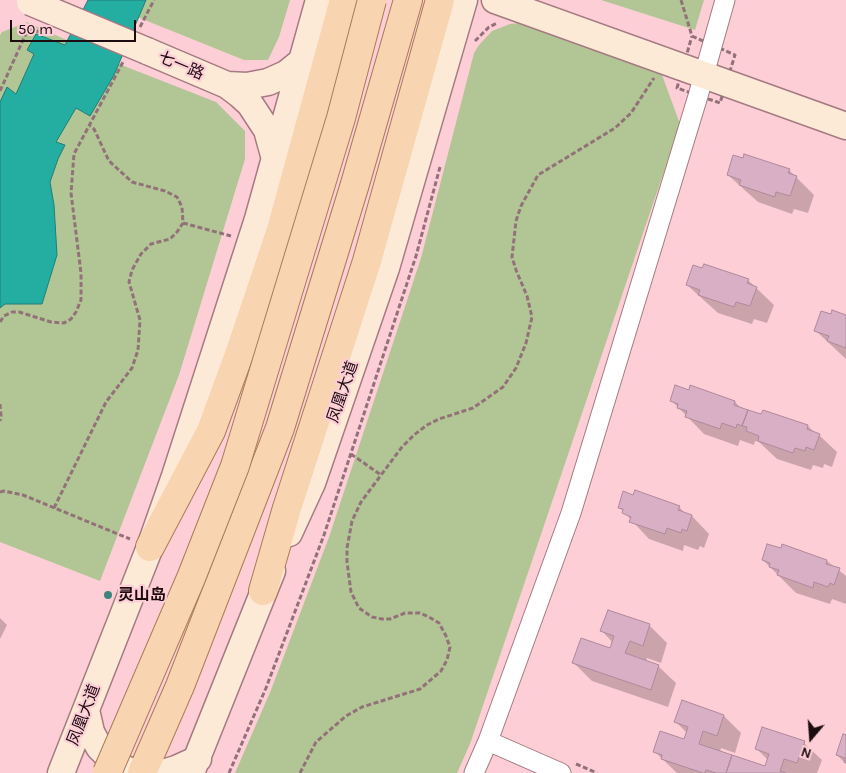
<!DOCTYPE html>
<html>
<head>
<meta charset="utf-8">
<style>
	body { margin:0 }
	#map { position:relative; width:846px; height:773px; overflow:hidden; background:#feced6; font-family:Karla,sans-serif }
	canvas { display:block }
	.north { position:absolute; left:786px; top:713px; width:50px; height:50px; -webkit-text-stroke:4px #feced6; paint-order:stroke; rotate:198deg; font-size:14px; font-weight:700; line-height:20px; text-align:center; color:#1c0c10 }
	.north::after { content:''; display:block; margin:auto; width:18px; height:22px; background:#1c0c10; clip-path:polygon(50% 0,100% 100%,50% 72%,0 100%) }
	.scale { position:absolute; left:10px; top:20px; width:126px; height:22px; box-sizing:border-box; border:2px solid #1c0c10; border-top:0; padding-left:6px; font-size:15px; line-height:18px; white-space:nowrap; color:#1c0c10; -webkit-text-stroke:4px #feced6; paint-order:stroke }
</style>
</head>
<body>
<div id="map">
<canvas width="846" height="773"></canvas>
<div class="north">N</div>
<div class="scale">50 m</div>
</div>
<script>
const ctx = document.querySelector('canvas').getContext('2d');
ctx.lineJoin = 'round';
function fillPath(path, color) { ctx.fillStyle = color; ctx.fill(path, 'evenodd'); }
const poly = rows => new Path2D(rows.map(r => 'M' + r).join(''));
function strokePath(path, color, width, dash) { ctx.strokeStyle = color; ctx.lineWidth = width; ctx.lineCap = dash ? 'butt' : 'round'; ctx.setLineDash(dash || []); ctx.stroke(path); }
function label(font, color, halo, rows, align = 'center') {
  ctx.font = font + ' Karla,"Noto Sans SC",sans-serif'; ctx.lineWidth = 4.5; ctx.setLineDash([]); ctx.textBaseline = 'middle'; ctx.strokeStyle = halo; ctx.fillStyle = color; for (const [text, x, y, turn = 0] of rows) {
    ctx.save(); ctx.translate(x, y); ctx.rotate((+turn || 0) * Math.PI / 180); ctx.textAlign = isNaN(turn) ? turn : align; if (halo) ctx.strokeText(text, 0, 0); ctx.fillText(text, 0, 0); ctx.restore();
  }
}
fillPath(poly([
	[95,0,290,0,279,37,268,60,244,60],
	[601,0,704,0,695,30],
	[27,22,119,64,216,102,245,131,245,159,179,375,100,581,0,542,0,35,2,32],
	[519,23,528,24,661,72,680,124,470,744,457,773,235,773,271,690,329,537,421,258,474,53,479,45,492,31,510,24]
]), '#b2c695');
const water = poly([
	[88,0,146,0,114,75,90,116,76,108,56,142,65,145,58,159,50,182,54,205,57,255,42,304,5,304,0,308,0,102,7,87,16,94,34,54,27,50,36,34,65,45,88,0]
]);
fillPath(water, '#24ada1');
strokePath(water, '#227d76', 1);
fillPath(poly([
	[789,170,814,195,808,213,794,209,792,214,758,202,728,175],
	[748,280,774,305,767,323,754,319,752,324,718,313,687,285],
	[832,316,846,316,846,359,816,331],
	[672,401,735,402,742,409,747,411,808,426,815,433,819,435,837,452,832,467,824,464,823,468,813,465,811,470,777,459,759,442,755,441,754,445,740,440,738,446,704,434],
	[679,507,686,514,692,516,709,534,704,548,700,546,698,550,684,545,683,551,649,539,620,508],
	[763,560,827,561,846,576,846,604,832,599,830,604,796,593],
	[0,618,7,625,0,639],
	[649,625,667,643,661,663,647,658,646,662,658,666,676,683,668,707,592,681,574,663,611,650,613,643,602,631],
	[724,716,741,733,735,753,721,748,720,752,765,767,768,760,756,748,804,743,822,760,817,773,677,773,654,751,684,740,687,733,676,722],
	[846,736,846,764,837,755]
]), '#0003');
const building = poly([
	[744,154,790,169,788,173,797,176,790,196,776,192,775,197,739,185,741,180,727,175,733,155,743,158,744,154],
	[704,264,749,279,747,283,757,287,750,306,736,302,734,307,698,295,700,290,686,285,693,265,702,268,704,264],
	[832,310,846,315,846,348,827,341,829,336,814,331,821,311,831,314,832,310],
	[675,385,689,390,690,385,735,401,734,405,748,410,742,426,737,424,736,428,722,423,720,429,685,417,687,411,677,408,678,404,670,401,675,385],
	[748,410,761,414,763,410,808,425,807,429,820,434,814,450,806,447,805,451,795,448,793,453,758,441,759,436,746,431,747,427,742,426,748,410],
	[635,490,680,506,678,510,692,515,687,531,682,529,681,533,667,528,665,534,629,522,631,517,622,513,623,509,618,508,623,491,633,495,635,490],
	[767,544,781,548,782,544,827,560,826,564,840,568,834,585,830,583,828,587,814,582,813,588,777,575,779,570,769,567,770,563,762,560,767,544],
	[608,610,650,624,643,646,630,641,625,653,659,665,651,690,572,663,581,638,610,648,614,636,600,631,608,610],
	[682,700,724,715,717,736,703,731,699,744,732,755,726,773,716,773,706,770,705,773,703,773,661,759,662,755,653,752,660,731,684,739,688,727,674,722,682,700],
	[762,727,805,741,797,763,784,759,780,771,786,773,726,773,732,755,765,766,769,754,755,749,762,727],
	[843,734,846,735,846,763,844,762,845,758,836,755,843,734]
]);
fillPath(building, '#d8afc4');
strokePath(building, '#af889c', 1);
const street = poly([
	[488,741,561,773],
	[474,773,488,741,571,513,698,96,725,0]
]);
const secondary = poly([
	[495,0,846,126],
	[147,51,227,85,239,94,250,104,267,130,275,159],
	[227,85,247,86,268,82,286,74,302,61],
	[289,533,312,483,386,268,464,0],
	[86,710,91,732,99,747,118,766,135,773],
	[61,773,150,547,175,476,258,219,319,0],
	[163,773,176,769,198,759],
	[191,773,272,571]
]);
const primary = poly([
	[150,547,211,431,240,352,281,230,344,0],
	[263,591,287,508,367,261,440,0],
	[142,773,180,686,280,428,355,184,408,0]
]);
strokePath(street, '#a57a82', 21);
strokePath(secondary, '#a57a82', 29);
strokePath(primary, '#a87c56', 30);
strokePath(poly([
	[681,0,692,36],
	[140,27,154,0],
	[692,36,735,55,720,103,677,88,692,36],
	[475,41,489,27,497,23],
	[0,91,28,29,44,33],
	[183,223,231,236],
	[0,322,4,316,12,312,19,312,51,322,64,323,71,319,76,312,81,300,81,273,71,193,74,154,123,62],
	[0,404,1,416,0,421],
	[351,454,381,475],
	[0,492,4,491,23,495,130,539],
	[54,508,106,402,132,368,138,350,140,320,129,282,132,270,141,254,151,244,170,239,177,232,183,223,182,207,177,197,165,191,132,182,109,161,94,129,90,126],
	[576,764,597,773],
	[229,773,266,688,324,535,416,256,440,167],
	[300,773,316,742,346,716,362,707,420,689,441,671,447,660,450,647,446,636,439,623,429,617,420,613,405,613,390,619,382,619,372,617,359,608,351,592,347,562,347,548,352,521,361,502,402,447,414,435,427,425,439,419,473,408,503,387,516,368,526,343,532,317,527,296,516,270,512,257,516,221,521,206,538,175,615,128,631,113,654,78]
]), '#927278', 3, [5, 2.5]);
strokePath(street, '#fff', 19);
strokePath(secondary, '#fcead7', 26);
strokePath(primary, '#f8d4b0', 28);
const secondaryBridge = poly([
	[30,2,147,51]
]);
const primaryBridge = poly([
	[107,773,191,578,235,466,341,118,372,0]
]);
strokePath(secondaryBridge, '#a57a82', 29, []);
strokePath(primaryBridge, '#a87c56', 30, []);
strokePath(secondaryBridge, '#fcead7', 26);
strokePath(primaryBridge, '#f8d4b0', 28);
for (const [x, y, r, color] of [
	[108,595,5,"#3e847c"]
]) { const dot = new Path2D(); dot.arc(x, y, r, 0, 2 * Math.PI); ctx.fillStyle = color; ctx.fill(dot); strokePath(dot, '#feced6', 2); }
label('16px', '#1c0c10', '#feced6', [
	["七一路",181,66,23],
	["凤凰大道",343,392,-71],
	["凤凰大道",84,715,-69]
]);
label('bold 16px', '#1c0c10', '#feced6', [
	["灵山岛",118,595]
], 'left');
</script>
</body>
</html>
